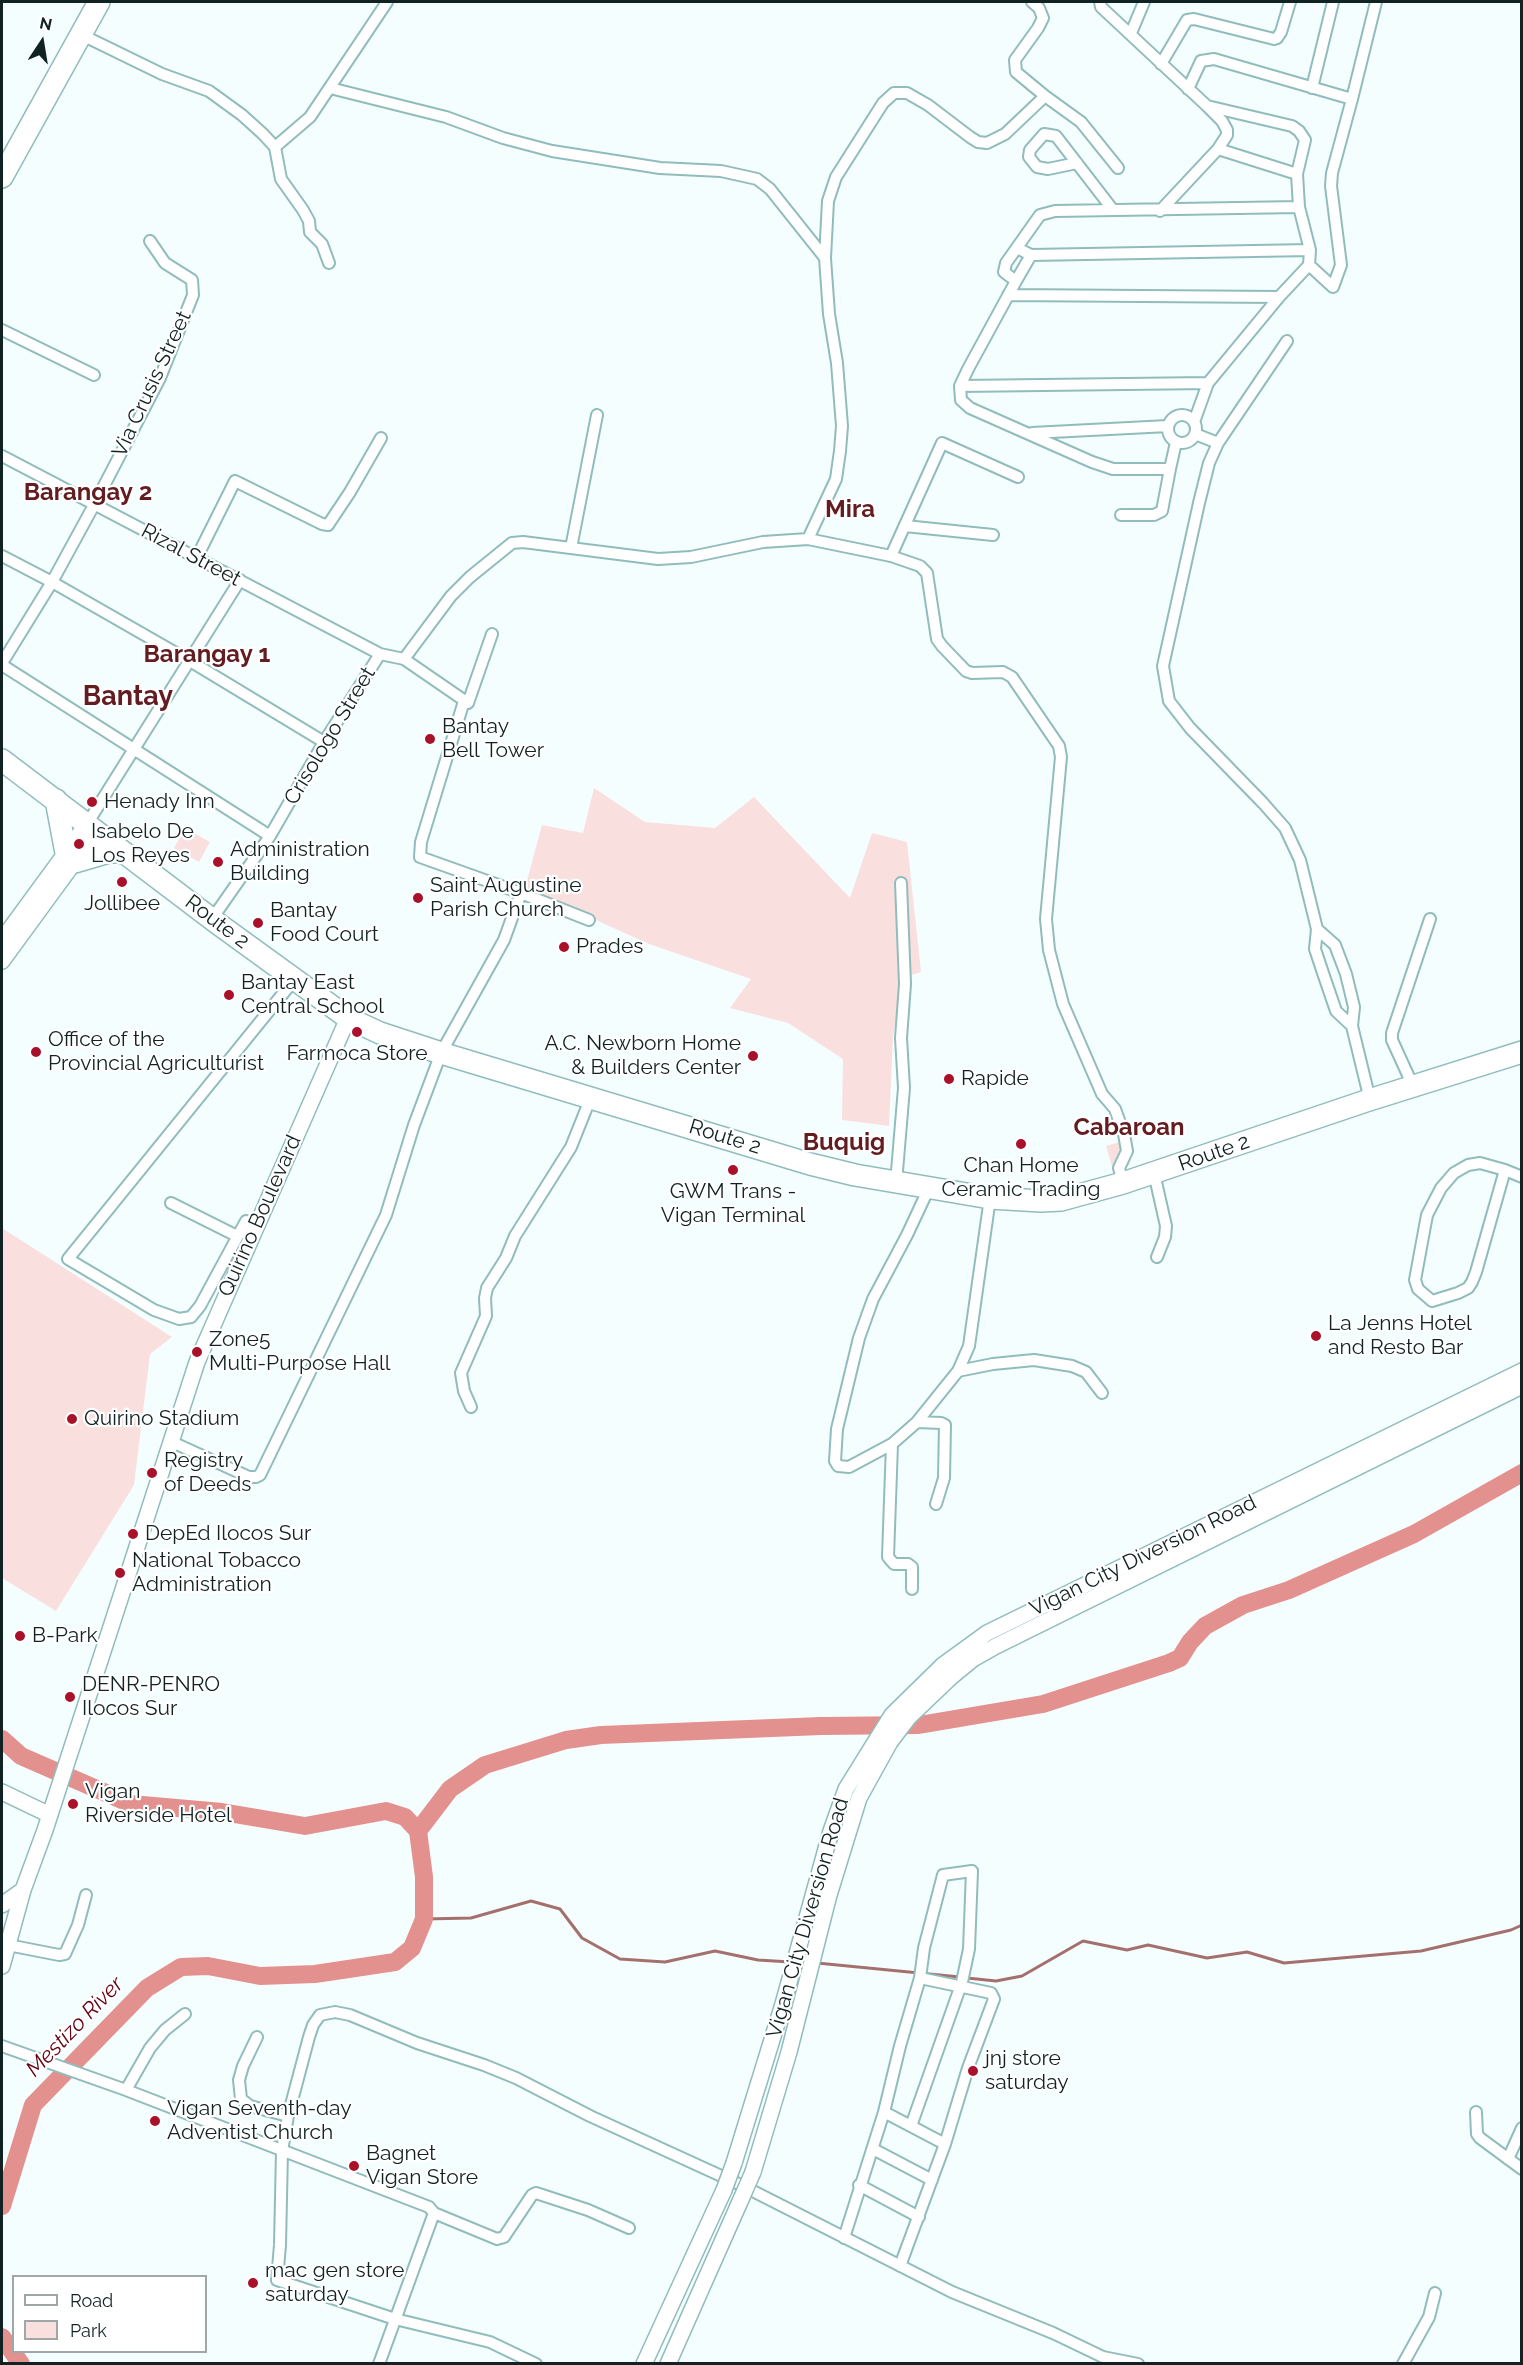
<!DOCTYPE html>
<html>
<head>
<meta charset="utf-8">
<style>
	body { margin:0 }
	#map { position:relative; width:1523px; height:2365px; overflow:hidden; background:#f5fefe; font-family:Raleway,sans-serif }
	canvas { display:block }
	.frame { position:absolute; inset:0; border:3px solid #122; pointer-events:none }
	.legend { position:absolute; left:12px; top:2275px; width:195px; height:78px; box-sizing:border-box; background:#fff; border:2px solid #a0a7a7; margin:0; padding:8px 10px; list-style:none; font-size:18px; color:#122 }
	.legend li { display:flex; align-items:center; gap:12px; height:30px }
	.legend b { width:30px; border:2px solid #a0a7a7 }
	.north { position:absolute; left:12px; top:12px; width:60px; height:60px; -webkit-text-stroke:4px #fff; paint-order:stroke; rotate:12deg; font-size:16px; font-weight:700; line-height:24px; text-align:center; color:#122 }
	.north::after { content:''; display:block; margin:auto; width:21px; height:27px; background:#122; clip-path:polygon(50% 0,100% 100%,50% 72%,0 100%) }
</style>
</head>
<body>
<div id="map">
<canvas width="1523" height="2365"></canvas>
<div class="frame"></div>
<ul class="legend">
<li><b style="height:8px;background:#fff"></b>Road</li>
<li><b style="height:16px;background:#f9e0de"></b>Park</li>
</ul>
<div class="north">N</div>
</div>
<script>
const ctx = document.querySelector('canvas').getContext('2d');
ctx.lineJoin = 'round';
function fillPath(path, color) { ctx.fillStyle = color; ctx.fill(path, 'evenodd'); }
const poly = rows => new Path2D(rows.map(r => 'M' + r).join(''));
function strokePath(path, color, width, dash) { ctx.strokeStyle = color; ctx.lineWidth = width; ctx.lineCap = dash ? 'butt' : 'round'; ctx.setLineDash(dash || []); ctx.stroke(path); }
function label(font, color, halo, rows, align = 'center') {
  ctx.font = font + ' Raleway,sans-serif'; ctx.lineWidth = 4.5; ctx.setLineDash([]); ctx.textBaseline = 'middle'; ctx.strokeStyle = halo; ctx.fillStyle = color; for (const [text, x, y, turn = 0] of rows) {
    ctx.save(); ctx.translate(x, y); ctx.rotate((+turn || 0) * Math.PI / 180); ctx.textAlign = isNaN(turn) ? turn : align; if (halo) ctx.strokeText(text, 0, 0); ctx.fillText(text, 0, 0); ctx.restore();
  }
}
fillPath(poly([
	[594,788,645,822,715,828,754,797,850,898,872,833,907,842,921,972,902,978,893,1037,889,1126,842,1120,843,1059,788,1023,730,1008,751,979,649,944,525,888,542,825,583,833],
	[185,828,210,842,199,862,174,848],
	[1123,1141,1130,1165,1113,1170,1106,1146],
	[2,1228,172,1337,150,1354,134,1485,56,1611,2,1578]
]), '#f9e0de');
strokePath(poly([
	[424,1919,471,1918,531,1901,560,1909,582,1938,620,1959,665,1962,715,1951,758,1960,790,1962],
	[817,1963,960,1977],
	[967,1978,996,1981,1022,1976,1083,1941,1127,1950,1148,1945,1207,1958,1247,1952,1284,1963,1421,1951,1511,1930,1522,1925]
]), '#a4706e', 3);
strokePath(poly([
	[2,1739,21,1756,131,1804,222,1812,305,1826,386,1811,405,1817,418,1831,424,1877,424,1919,412,1948,395,1962,315,1974,260,1976,208,1966,181,1967,147,1988,33,2105,2,2206],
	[418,1831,450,1789,485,1765,566,1740,601,1735,821,1726,919,1725,1043,1704,1169,1663,1180,1658,1190,1642,1205,1626,1243,1605,1289,1590,1414,1534,1522,1473],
	[2,2337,21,2364]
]), '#e3918e', 18);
const street = poly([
	[1032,2,1039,8,1043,18,1038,28,1015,60,1016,72,1045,96,1081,122,1118,168],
	[1100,2,1101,7,1207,106,1292,126,1299,131,1305,140,1297,174,1299,207],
	[1131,33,1144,2],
	[80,34,162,74,209,91,242,115,263,134,275,147,281,179,303,210,309,221,310,232,322,244,329,263],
	[1161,64,1187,20,1194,19,1274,39,1277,38,1281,32,1290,2],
	[330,88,446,117,503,138,552,151,660,168,721,171,757,179,770,189,825,258],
	[1312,88,1333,2],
	[1188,89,1201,61,1214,59,1352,99,1332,173,1331,186,1341,265,1333,287,1309,265],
	[1352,99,1376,2],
	[1207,106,1222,121,1227,130,1227,135,1218,149],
	[275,147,310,117,387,2],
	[1077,163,1048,169,1037,167,1029,157,1030,150,1044,134,1056,136,1113,210],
	[1160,211,1218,149,1297,174],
	[1017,248,1031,255,1310,250],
	[1016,281,1031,255],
	[1008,295,1279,297],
	[2,330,94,375],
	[960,386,1208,383],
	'1168 429a14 14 0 1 1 28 0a14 14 0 1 1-28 0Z',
	[1032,433,1168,426],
	[1195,434,1218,443,1209,463,1199,503,1163,666,1169,701,1190,728,1263,803,1285,828,1300,860,1317,929,1315,949,1323,973,1336,1011,1352,1026],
	[1176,442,1170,469,1113,469,1092,462,970,408,961,400,960,386,968,369,1016,281,1004,272,1006,263,1040,215,1055,211,1299,207,1310,250,1309,265,1279,297,1208,383,1194,422],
	[1218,443,1287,341],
	[2,456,380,654],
	[1121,515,1154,515,1162,511,1170,469],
	[905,526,993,535],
	[808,539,836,479,840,451,842,426,837,363,829,314,825,258,828,201,836,177,883,103,894,93,907,93,928,105,970,137,978,142,987,143,1005,134,1045,96],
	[571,548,597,415],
	[2,556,52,582,190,661,324,742],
	[891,556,942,443,1018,477],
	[197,557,235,481,322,524,328,525,350,492,381,438],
	[404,659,468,703,492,634],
	[2,663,52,582,94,505,160,378,193,295,192,280,165,263,150,241],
	[2,665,270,836],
	[464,701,421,842,420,857,521,893,589,920],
	[87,824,240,580],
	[212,919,270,836,324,742,380,654,404,659,451,596,470,577,512,543,523,542,658,559,691,557,763,542,808,539,891,556,920,566,927,573,937,639,942,646,966,671,972,673,1003,672,1012,677,1059,746,1061,757,1046,919,1049,950,1063,1004,1102,1094,1115,1109,1124,1134,1127,1151,1119,1168,1123,1183],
	[1317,929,1335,945,1346,974,1354,1007,1352,1026,1370,1100],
	[1413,1086,1392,1040,1392,1033,1430,919],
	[1505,1170,1476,1272,1472,1282,1468,1288,1458,1293,1432,1301,1418,1289,1415,1280,1427,1215,1441,1188,1454,1173,1468,1165,1480,1163,1505,1170,1522,1177],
	[1154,1173,1166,1226,1165,1237,1157,1257],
	[896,1183,904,1088,901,1038,905,984,901,883],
	[929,1188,907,1235,873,1299,859,1338,837,1429,835,1461,838,1466,849,1467,892,1444,917,1422,958,1371,969,1346,990,1198],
	[171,1203,237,1236],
	[246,1221,200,1306,191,1317,179,1319,154,1310,68,1259,294,980],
	[958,1371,993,1364,1034,1360,1072,1366,1086,1372,1102,1393],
	[471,1407,464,1391,461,1373,486,1316,485,1298,487,1288,506,1258,515,1236,571,1147,591,1097],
	[917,1422,941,1423,945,1425,944,1478,936,1504],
	[172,1442,249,1477,256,1477,260,1475,386,1215,414,1125,441,1053,504,940,521,893],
	[892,1444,888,1557,894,1564,908,1564,912,1567,912,1589],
	[8,1945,59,1955,65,1954,78,1925,86,1895],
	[257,2037,243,2066,239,2080,241,2099,250,2106,288,2116],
	[2,2046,126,2090,429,2207,434,2213,497,2239,504,2237,532,2195,536,2193,588,2210,629,2228],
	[126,2090,150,2048,165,2030,185,2014],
	[884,2112,945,2144],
	[1476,2112,1477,2134,1480,2138,1522,2169],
	[873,2149,932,2180],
	[1508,2159,1522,2128],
	[859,2185,919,2217],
	[844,2238,884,2112,900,2046,920,1978,924,1948,943,1875,972,1871,969,1949,962,1982,911,2126],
	[900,2266,945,2144,968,2068,994,1999,991,1993,920,1978],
	[379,2364,434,2213],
	[536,2364,490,2342,395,2319,277,2280,280,2245,282,2151,288,2116,309,2037,313,2025,320,2015,335,2012,350,2015,417,2043,484,2065,516,2078,590,2116,741,2185,952,2292,1053,2333,1103,2357,1138,2364],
	[1403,2364,1429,2317,1435,2293]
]);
const secondary = poly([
	[2,940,87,824],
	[2,961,97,831],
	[2,1792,50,1815],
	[2,1905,23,1890],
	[2,1966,23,1890,45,1830,197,1362,348,1018],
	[734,2163,783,2004,831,1831,846,1789,892,1715,943,1665,987,1633,1522,1371],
	[753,2172,789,2052,829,1895,859,1798,890,1742,909,1717,951,1677,973,1659,996,1646,1522,1386],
	[644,2364,724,2190],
	[668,2364,742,2197]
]);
const highway = poly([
	[2,177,99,2],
	[2,760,217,923,348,1018,380,1033,441,1053,810,1164,855,1175,990,1198,1041,1201,1061,1200,1123,1183,1366,1101,1522,1052],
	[56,800,66,853],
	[75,862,109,852,120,852,128,855]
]);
strokePath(street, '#91bcbc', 14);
strokePath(secondary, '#91bcbc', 18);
strokePath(highway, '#91bcbc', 24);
strokePath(street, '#fff', 10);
strokePath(secondary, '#fff', 15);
strokePath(highway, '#fff', 21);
const secondaryBridge = poly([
	[724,2190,734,2163],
	[742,2197,753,2172]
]);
strokePath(secondaryBridge, '#91bcbc', 18, []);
strokePath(secondaryBridge, '#fff', 15);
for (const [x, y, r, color] of [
	[430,739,6,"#a81129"],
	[92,802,6,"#a81129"],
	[79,844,6,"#a81129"],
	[218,862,6,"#a81129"],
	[122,882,6,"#a81129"],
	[418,898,6,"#a81129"],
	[258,923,6,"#a81129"],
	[564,947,6,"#a81129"],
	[229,995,6,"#a81129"],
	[357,1032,6,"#a81129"],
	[36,1052,6,"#a81129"],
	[753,1056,6,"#a81129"],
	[949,1079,6,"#a81129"],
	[1021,1144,6,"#a81129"],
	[733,1170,6,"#a81129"],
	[1316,1336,6,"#a81129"],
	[197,1352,6,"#a81129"],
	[72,1419,6,"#a81129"],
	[152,1473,6,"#a81129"],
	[133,1534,6,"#a81129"],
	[120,1573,6,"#a81129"],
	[20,1636,6,"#a81129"],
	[70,1697,6,"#a81129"],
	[73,1804,6,"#a81129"],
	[973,2071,6,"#a81129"],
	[155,2121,6,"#a81129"],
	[354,2166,6,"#a81129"],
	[253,2283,6,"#a81129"]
]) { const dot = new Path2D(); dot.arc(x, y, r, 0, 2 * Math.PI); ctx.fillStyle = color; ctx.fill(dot); strokePath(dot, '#fff', 2); }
label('21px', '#122', '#fff', [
	["Via Crusis Street",152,384,-65],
	["Rizal Street",191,555,28],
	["Crisologo Street",330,736,-59],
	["Route 2",217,922,37],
	["Route 2",725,1137,17],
	["Route 2",1214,1153,-19],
	["Quirino Boulevard",260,1216,-66],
	["Vigan City Diversion Road",1143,1556,-26],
	["Vigan City Diversion Road",808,1918,-74]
]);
label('21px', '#122', '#fff', [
	["Bantay",442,727],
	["Bell Tower",442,751],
	["Henady Inn",104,802],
	["Isabelo De",91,832],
	["Los Reyes",91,856],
	["Administration",230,850],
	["Building",230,874],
	["Saint Augustine",430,886],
	["Parish Church",430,910],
	["Jollibee",122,904,"center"],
	["Bantay",270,911],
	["Food Court",270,935],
	["Prades",576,947],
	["Bantay East",241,983],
	["Central School",241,1007],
	["Office of the",48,1040],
	["Provincial Agriculturist",48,1064],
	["A.C. Newborn Home",741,1044,"right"],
	["& Builders Center",741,1068,"right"],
	["Farmoca Store",357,1054,"center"],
	["Rapide",961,1079],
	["Chan Home",1021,1166,"center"],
	["Ceramic Trading",1021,1190,"center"],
	["GWM Trans -",733,1192,"center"],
	["Vigan Terminal",733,1216,"center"],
	["La Jenns Hotel",1328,1324],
	["and Resto Bar",1328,1348],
	["Zone5",209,1340],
	["Multi-Purpose Hall",209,1364],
	["Quirino Stadium",84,1419],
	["Registry",164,1461],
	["of Deeds",164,1485],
	["DepEd Ilocos Sur",145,1534],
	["National Tobacco",132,1561],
	["Administration",132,1585],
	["B-Park",32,1636],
	["DENR-PENRO",82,1685],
	["Ilocos Sur",82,1709],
	["Vigan",85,1792],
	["Riverside Hotel",85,1816],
	["jnj store",985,2059],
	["saturday",985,2083],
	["Vigan Seventh-day",167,2109],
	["Adventist Church",167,2133],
	["Bagnet",366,2154],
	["Vigan Store",366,2178],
	["mac gen store",265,2271],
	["saturday",265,2295]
], 'left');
label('italic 22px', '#660012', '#fff', [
	["Mestizo River",75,2027,-46]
]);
label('bold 24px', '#631d21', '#fff', [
	["Barangay 2",88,493],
	["Mira",850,510],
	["Barangay 1",207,655],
	["Cabaroan",1129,1128],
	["Buquig",844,1143]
]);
label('bold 27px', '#631d21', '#fff', [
	["Bantay",128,697]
]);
</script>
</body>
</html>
